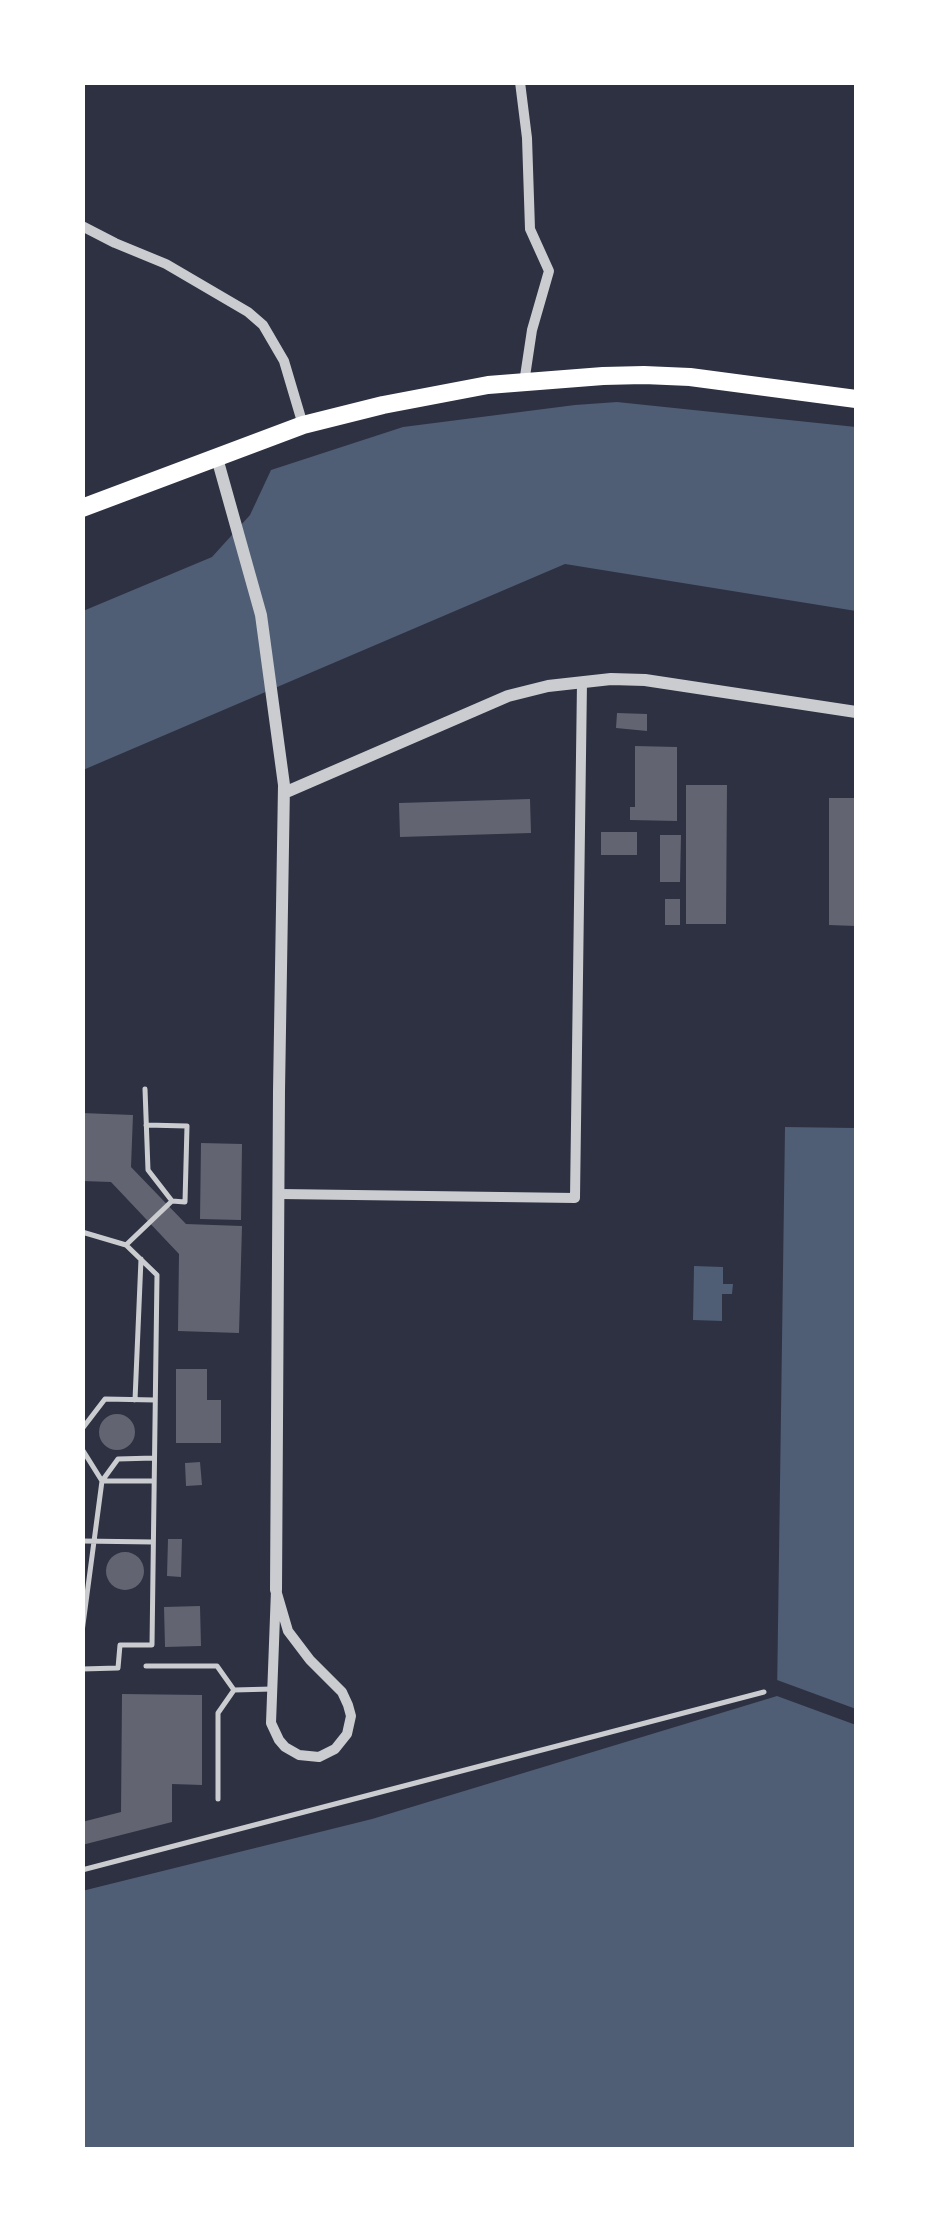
<!DOCTYPE html>
<html>
<head>
<meta charset="utf-8">
<style>
	body { margin:0 }
	#map { position:relative; width:939px; height:2232px; overflow:hidden; background:#2d3142; font-family:"Asap Condensed",sans-serif }
	canvas { display:block }
	.frame { position:absolute; inset:0; border:85px solid #fff; pointer-events:none }
</style>
</head>
<body>
<div id="map">
<canvas width="939" height="2232"></canvas>
<div class="frame"></div>
</div>
<script>
const ctx = document.querySelector('canvas').getContext('2d');
ctx.lineJoin = 'round';
function fillPath(path, color) { ctx.fillStyle = color; ctx.fill(path, 'evenodd'); }
const poly = rows => new Path2D(rows.map(r => 'M' + r).join(''));
function strokePath(path, color, width, dash) { ctx.strokeStyle = color; ctx.lineWidth = width; ctx.lineCap = dash ? 'butt' : 'round'; ctx.setLineDash(dash || []); ctx.stroke(path); }
fillPath(poly([
	[617,402,856,427,856,611,565,564,83,770,83,611,212,557,250,515,271,470,403,427,575,405],
	[785,1127,856,1128,856,2149,83,2149,82,1891,372,1819,777,1696],
	[694,1266,723,1267,723,1284,733,1284,732,1294,722,1294,722,1321,693,1320]
]), '#4f5d75');
fillPath(poly([
	[777,1680,856,1709,856,1725,777,1696]
]), '#2d3142');
fillPath(poly([
	[617,713,647,714,647,731,616,728],
	[635,746,677,747,677,821,630,820,630,807,635,807],
	[686,785,727,785,726,924,686,924],
	[829,798,856,798,856,926,829,925],
	[530,799,531,833,400,837,399,803],
	[601,832,637,832,637,855,601,855],
	[660,835,681,835,680,882,660,882],
	[665,899,680,899,680,925,665,925],
	[82,1113,133,1115,131,1167,186,1224,242,1226,239,1333,178,1331,179,1254,111,1182,82,1181],
	[201,1143,242,1144,241,1220,200,1219],
	[176,1369,207,1369,207,1400,221,1400,221,1443,176,1443],
	'99 1432a18 18 0 1 1 36 0a18 18 0 1 1-36 0Z',
	[200,1462,202,1485,186,1486,185,1463],
	[168,1539,182,1539,181,1577,167,1576],
	'106 1571a19 19 0 1 1 38 0a19 19 0 1 1-38 0Z',
	[200,1606,201,1646,165,1647,164,1607],
	[122,1694,202,1695,202,1785,172,1784,172,1822,82,1845,82,1822,121,1812]
]), '#626471');
strokePath(poly([
	[146,1125,187,1126,185,1202,172,1201],
	[82,1232,126,1245,172,1201,148,1170,145,1089],
	[135,1400,141,1259],
	[82,1429,105,1399,155,1400],
	[82,1449,102,1481,82,1632],
	[102,1481,118,1459,154,1458],
	[102,1481,154,1481],
	[82,1541,153,1542],
	[146,1666,217,1666,234,1690,272,1689],
	[82,1669,118,1668,120,1645,152,1645,157,1275,126,1245],
	[218,1799,218,1713,234,1690],
	[82,1870,764,1692]
]), '#caccd0', 5);
strokePath(poly([
	[520,82,527,138,530,229,549,271,532,330,524,383],
	[82,226,115,243,166,264,248,312,263,325,284,361,303,425],
	[280,1194,575,1198,582,682],
	[276,1590,288,1631,310,1660,342,1692,348,1705,351,1716,347,1734,335,1749,319,1757,299,1755,285,1747,279,1740,271,1723,276,1590]
]), '#caccd0', 10);
strokePath(poly([
	[217,458,261,615,284,785,279,1091,276,1590],
	[284,793,508,696,548,686,611,679,645,680,856,712]
]), '#caccd0', 12);
strokePath(poly([
	[82,508,303,425,383,405,488,385,603,376,644,375,690,377,856,399]
]), '#fff', 18);
</script>
</body>
</html>
